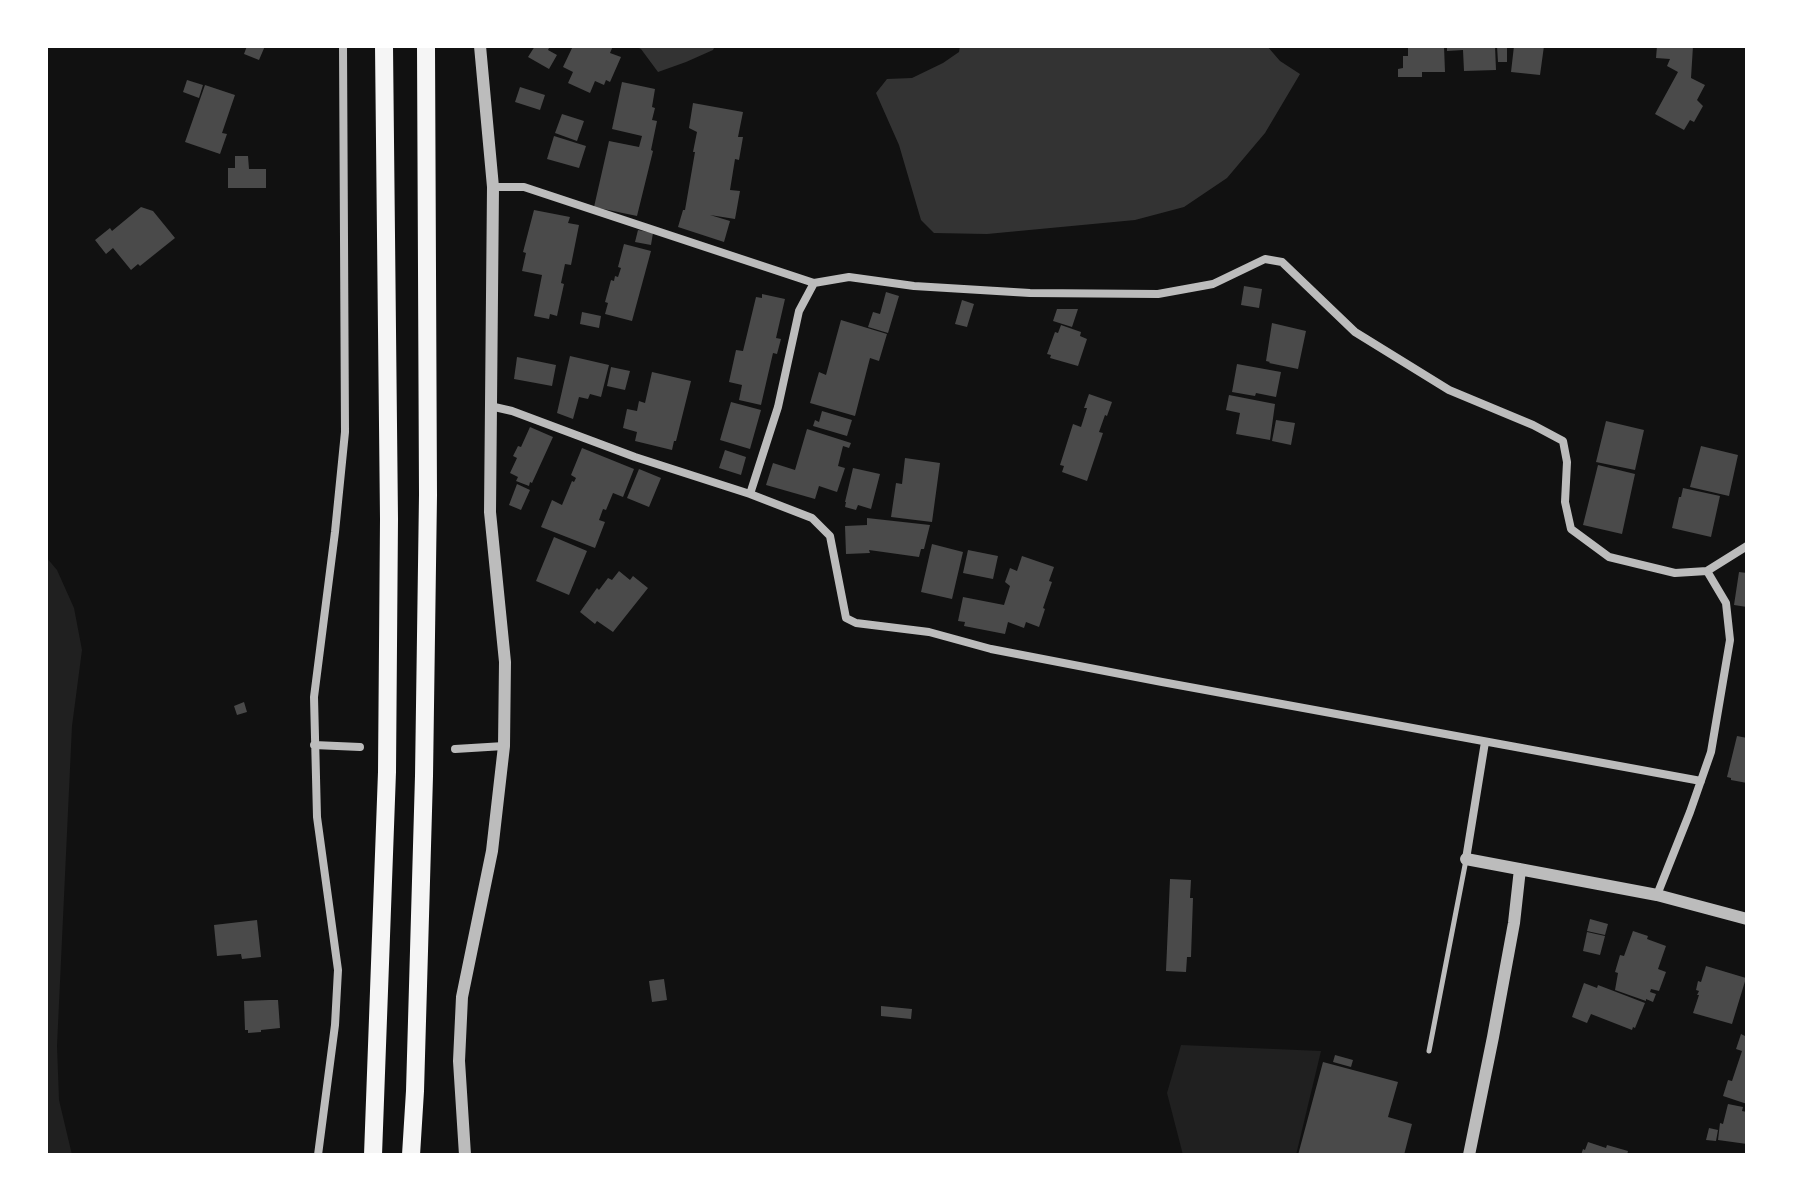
<!DOCTYPE html>
<html>
<head>
<meta charset="utf-8">
<style>
	body { margin:0 }
	#map { position:relative; width:1793px; height:1201px; overflow:hidden; background:#111; font-family:"Roboto Condensed",sans-serif }
	canvas { display:block }
	.frame { position:absolute; inset:0; border:48px solid #fff; pointer-events:none }
</style>
</head>
<body>
<div id="map">
<canvas width="1793" height="1201"></canvas>
<div class="frame"></div>
</div>
<script>
const ctx = document.querySelector('canvas').getContext('2d');
ctx.lineJoin = 'round';
function fillPath(path, color) { ctx.fillStyle = color; ctx.fill(path, 'evenodd'); }
const poly = rows => new Path2D(rows.map(r => 'M' + r).join(''));
function strokePath(path, color, width, dash) { ctx.strokeStyle = color; ctx.lineWidth = width; ctx.lineCap = dash ? 'butt' : 'round'; ctx.setLineDash(dash || []); ctx.stroke(path); }
fillPath(poly([
	[46,557,57,570,74,608,82,650,72,726,57,1046,59,1100,72,1155,46,1155],
	[1181,1045,1321,1051,1296,1155,1183,1155,1167,1093]
]), '#202020');
fillPath(poly([
	[635,46,715,46,713,50,686,62,658,72,641,49],
	[960,46,1267,46,1280,61,1300,74,1265,133,1227,178,1184,207,1135,220,987,234,934,233,921,220,899,145,876,93,887,79,912,78,943,63,959,52]
]), '#333');
fillPath(poly([
	[247,46,265,46,259,60,244,54],
	[535,46,550,46,548,50,557,55,549,69,528,57],
	[573,46,613,46,610,53,621,57,610,82,606,80,604,85,595,81,590,93,568,83,573,72,563,67],
	[1408,46,1444,46,1445,72,1422,72,1422,77,1398,77,1398,69,1403,68,1403,56,1408,56],
	[1447,46,1495,46,1496,70,1464,71,1463,50,1447,51],
	[1497,46,1507,46,1507,62,1498,62],
	[1514,46,1544,46,1540,75,1511,72],
	[1657,46,1693,46,1691,78,1705,85,1697,100,1703,106,1694,122,1690,120,1684,130,1655,114,1678,72,1667,66,1670,59,1656,58],
	[187,80,203,85,199,98,183,92],
	[622,82,655,89,652,107,655,108,652,120,657,121,651,150,653,151,637,216,594,207,609,141,639,147,642,136,612,129],
	[205,85,235,95,222,133,227,134,220,154,185,142],
	[520,87,545,95,540,110,515,102],
	[693,103,743,112,738,137,743,137,739,160,735,159,730,190,740,191,735,219,710,215,730,221,724,242,678,227,683,210,685,210,695,152,693,152,697,132,689,128],
	[562,114,584,121,577,141,555,133],
	[554,136,586,146,579,168,547,159],
	[235,156,248,156,249,169,266,169,266,188,228,188,228,168,235,168],
	[141,207,153,211,175,238,140,266,138,264,131,270,113,248,106,254,95,240,110,228,112,231],
	[534,210,570,217,568,223,579,225,571,265,565,264,561,283,564,284,557,316,550,314,549,319,534,316,542,275,522,271,526,253,523,252],
	[638,230,653,233,651,245,635,242],
	[624,244,651,251,632,321,605,314,608,303,605,302,611,280,614,281,615,276,618,277,621,268,618,267],
	[1244,286,1262,289,1259,308,1241,305],
	[886,292,899,296,888,333,868,327,873,312,880,314],
	[762,294,785,299,776,338,781,339,777,354,773,353,761,405,739,400,742,385,729,382,736,350,743,351,756,297,762,298],
	[962,300,974,304,967,327,955,324],
	[1057,309,1078,309,1072,327,1053,321],
	[582,312,601,316,599,328,580,324],
	[841,320,887,334,879,361,870,358,855,416,810,403,819,372,826,375],
	[1272,323,1306,331,1298,369,1269,363,1270,362,1266,361],
	[1061,325,1081,332,1080,336,1087,339,1078,366,1050,358,1051,355,1047,354,1055,332,1058,333],
	[570,356,609,365,601,397,590,394,588,399,579,397,573,419,557,413],
	[517,357,556,365,552,386,514,379],
	[1237,364,1281,372,1276,397,1256,393,1255,396,1232,392],
	[611,367,630,371,625,390,607,386],
	[652,372,691,381,676,441,674,441,672,450,635,441,637,432,623,428,627,409,637,411,639,401,645,403],
	[1089,394,1112,402,1107,416,1105,415,1099,432,1103,433,1087,481,1062,472,1064,466,1060,465,1073,424,1081,427,1087,408,1084,408],
	[1229,395,1275,404,1270,440,1236,434,1240,413,1226,410],
	[731,402,761,410,750,449,720,440],
	[822,411,852,420,847,436,813,426,815,420,819,422],
	[1276,420,1295,423,1291,445,1272,441],
	[1606,421,1644,430,1635,470,1596,462],
	[530,427,553,437,532,483,530,482,529,486,516,481,518,477,510,473,517,458,513,456,518,446,521,447],
	[807,429,851,443,849,448,843,446,838,466,845,468,837,492,819,486,815,499,766,485,773,463,795,470],
	[1701,446,1738,455,1729,496,1690,487],
	[582,448,634,469,623,497,613,493,606,510,603,509,599,520,605,522,595,548,541,527,552,500,562,505,572,481,574,482,576,478,571,475],
	[725,450,746,457,741,475,719,468],
	[905,458,940,463,932,522,891,517,896,483,902,484],
	[1598,465,1635,474,1622,534,1583,525],
	[853,468,880,474,871,509,858,505,856,510,845,507,846,502,845,502],
	[639,469,661,478,649,507,627,498],
	[517,484,530,490,521,510,509,505],
	[1683,488,1720,496,1711,537,1672,528,1679,497,1681,497],
	[867,518,930,525,924,549,921,549,919,557,869,550,870,553,846,554,845,526,867,525],
	[554,537,587,551,569,595,536,581],
	[932,544,963,552,952,599,921,592],
	[968,550,998,556,993,579,963,573],
	[1022,556,1054,567,1049,581,1052,582,1043,608,1045,609,1039,627,1026,622,1024,628,1008,622,1005,634,964,626,965,622,958,621,963,597,1004,605,1010,586,1005,582,1010,568,1017,571],
	[619,571,630,580,633,576,648,588,613,632,597,621,595,624,580,612,597,588,599,590,608,578,612,580],
	[1739,572,1747,573,1747,607,1734,605],
	[244,702,247,712,237,715,234,706],
	[1737,736,1747,738,1747,783,1731,780,1731,778,1727,777],
	[1170,879,1191,880,1190,898,1193,898,1191,957,1187,957,1186,972,1166,971],
	[1590,919,1608,924,1605,935,1587,931],
	[257,920,261,957,242,959,241,954,217,956,214,925],
	[1633,931,1648,936,1647,939,1666,946,1658,969,1666,972,1659,991,1651,989,1650,992,1656,994,1653,1002,1646,999,1646,1001,1615,990,1618,973,1615,972,1620,955,1624,956],
	[1587,932,1605,936,1600,955,1583,951],
	[1706,966,1746,978,1732,1024,1693,1013,1699,995,1697,995,1699,991,1696,990,1698,981,1701,982],
	[664,979,667,1000,652,1002,649,981],
	[1584,983,1597,988,1598,985,1645,1003,1635,1028,1633,1027,1632,1030,1591,1014,1587,1023,1572,1017],
	[269,1000,278,1000,280,1028,261,1030,261,1032,248,1033,248,1030,245,1030,244,1001],
	[881,1006,912,1009,911,1019,881,1016],
	[1741,1034,1747,1037,1747,1104,1723,1096,1728,1080,1732,1081,1742,1051,1736,1049],
	[1335,1055,1353,1060,1351,1067,1333,1062],
	[1323,1062,1398,1082,1388,1117,1412,1124,1404,1155,1298,1155],
	[1728,1104,1743,1107,1742,1111,1747,1112,1747,1144,1718,1140,1720,1123,1723,1124],
	[1709,1128,1718,1130,1716,1141,1706,1140],
	[1588,1142,1606,1148,1607,1145,1628,1151,1627,1155,1581,1155,1583,1149,1585,1150]
]), '#4a4a4a');
strokePath(poly([
	[1429,1051,1466,860]
]), '#bcbcbc', 5);
strokePath(poly([
	[493,187,524,187,814,283,849,277,914,286,1030,293,1158,294,1213,284,1265,259,1282,262,1355,332,1449,390,1533,425,1563,441,1567,462,1565,502,1571,529,1609,557,1675,573,1707,571,1747,546],
	[490,406,512,411,635,457,750,494,812,518,830,536,846,618,856,623,929,632,991,649,1162,682,1701,781],
	[750,494,778,407,799,311,814,283],
	[314,745,360,747],
	[455,749,504,746],
	[1466,859,1485,742],
	[1657,895,1690,812,1711,752,1730,640,1726,603,1707,571],
	[318,1155,335,1025,338,970,317,817,314,697,335,532,345,432,343,46]
]), '#bcbcbc', 8);
strokePath(poly([
	[1466,859,1657,895,1747,919],
	[465,1155,459,1061,462,997,492,851,504,746,505,662,490,512,493,187,480,46],
	[1469,1155,1493,1037,1514,923,1520,869]
]), '#bcbcbc', 12);
strokePath(poly([
	[373,1155,387,772,389,519,384,46],
	[411,1155,415,1091,424,776,428,495,426,46]
]), '#f5f5f5', 18);
</script>
</body>
</html>
